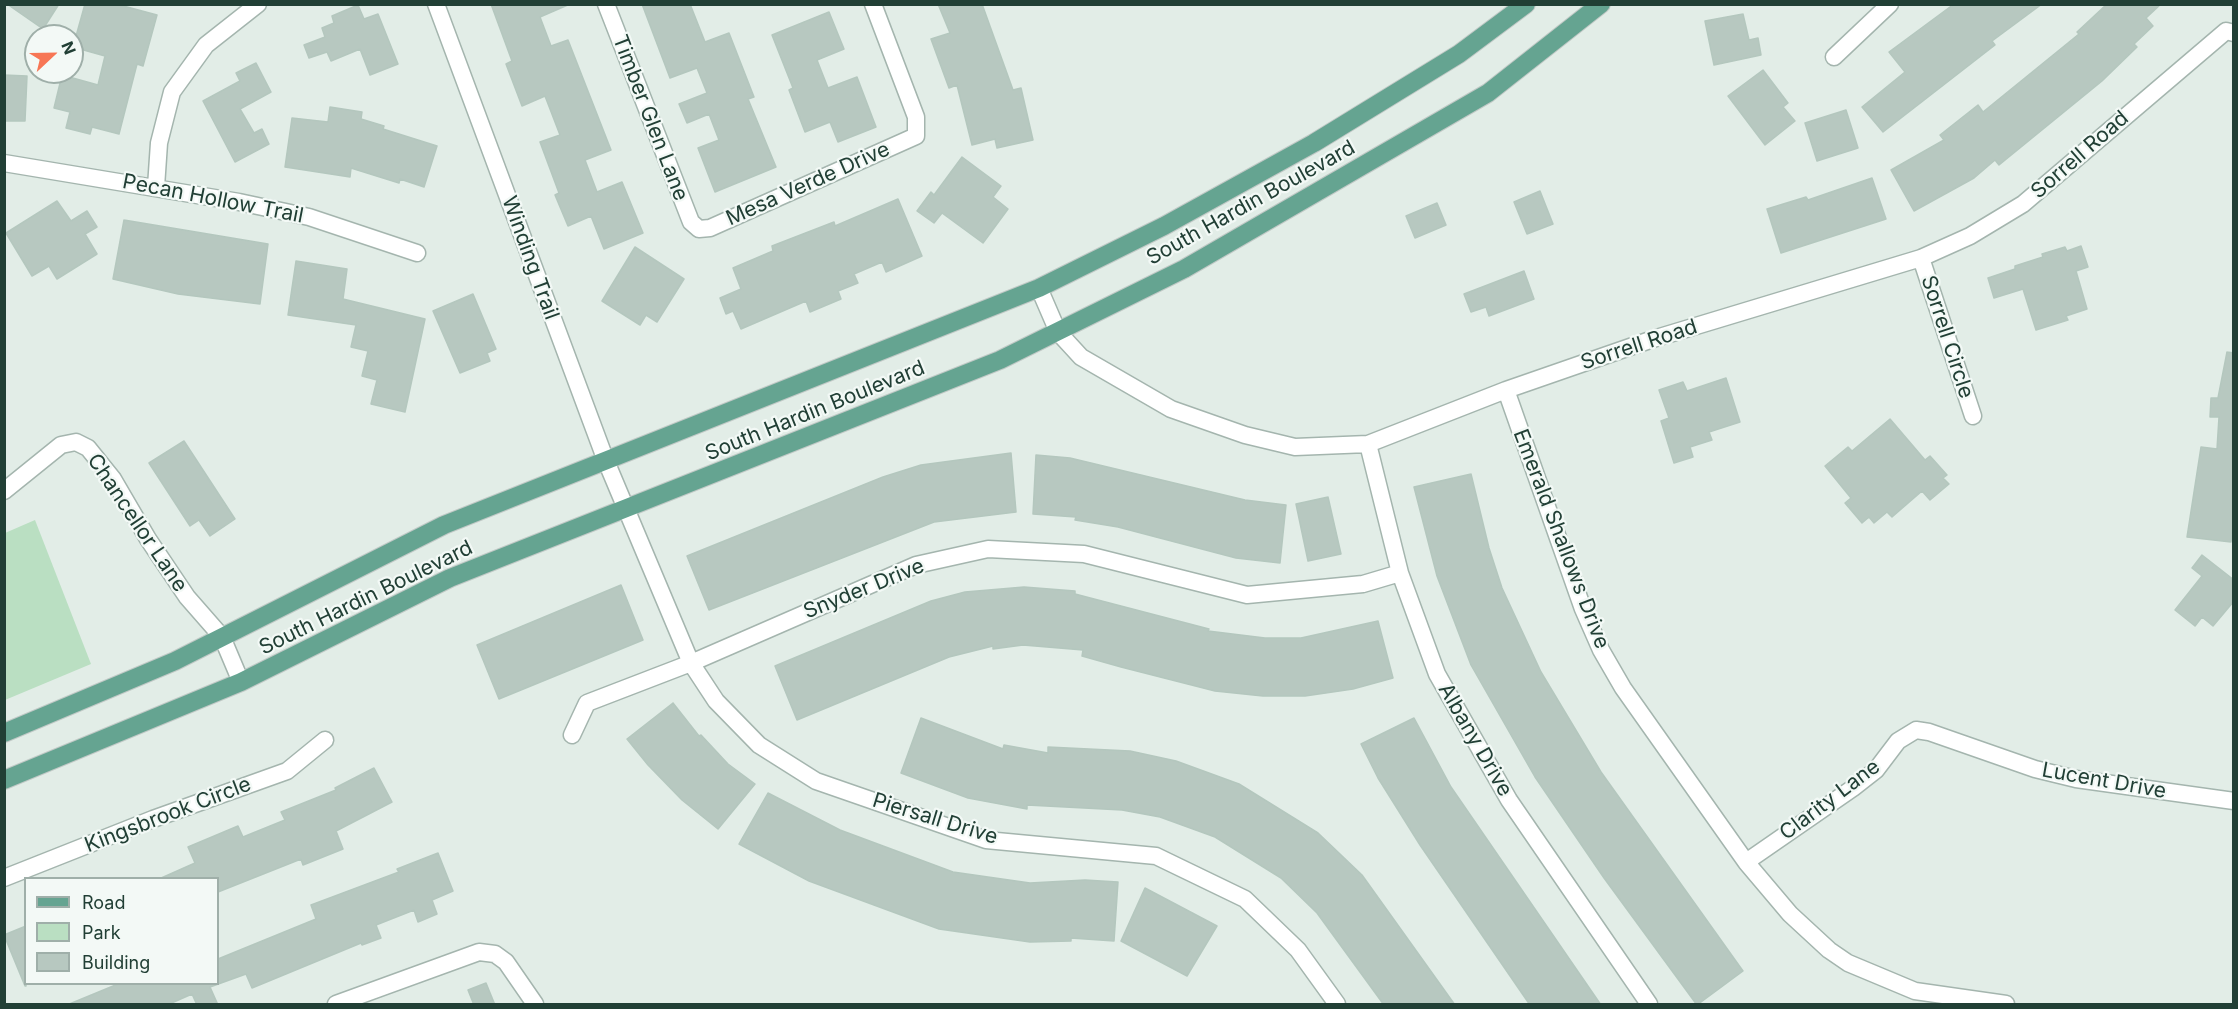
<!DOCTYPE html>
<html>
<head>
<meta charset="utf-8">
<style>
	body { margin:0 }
	#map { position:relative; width:2238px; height:1009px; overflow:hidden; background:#e2ede7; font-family:Inter,sans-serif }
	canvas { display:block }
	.frame { position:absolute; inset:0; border:6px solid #213f35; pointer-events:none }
	.legend { position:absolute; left:24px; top:877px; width:195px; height:108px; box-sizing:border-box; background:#f3f9f6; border:2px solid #9fafa9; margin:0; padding:8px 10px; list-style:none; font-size:18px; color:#213f35 }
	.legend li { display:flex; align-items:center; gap:12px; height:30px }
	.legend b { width:30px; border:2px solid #9fafa9 }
	.north { position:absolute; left:24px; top:24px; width:60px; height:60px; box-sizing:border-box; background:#f3f9f6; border:2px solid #9fafa9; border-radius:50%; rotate:68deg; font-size:16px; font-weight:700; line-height:24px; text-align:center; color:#213f35 }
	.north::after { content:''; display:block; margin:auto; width:21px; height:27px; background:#f77655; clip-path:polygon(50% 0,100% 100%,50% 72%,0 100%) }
</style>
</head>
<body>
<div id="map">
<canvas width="2238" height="1009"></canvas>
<div class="frame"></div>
<ul class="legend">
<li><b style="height:8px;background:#65a491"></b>Road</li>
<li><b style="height:16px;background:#badfc2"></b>Park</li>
<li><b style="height:16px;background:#b7c8c0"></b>Building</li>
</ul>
<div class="north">N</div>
</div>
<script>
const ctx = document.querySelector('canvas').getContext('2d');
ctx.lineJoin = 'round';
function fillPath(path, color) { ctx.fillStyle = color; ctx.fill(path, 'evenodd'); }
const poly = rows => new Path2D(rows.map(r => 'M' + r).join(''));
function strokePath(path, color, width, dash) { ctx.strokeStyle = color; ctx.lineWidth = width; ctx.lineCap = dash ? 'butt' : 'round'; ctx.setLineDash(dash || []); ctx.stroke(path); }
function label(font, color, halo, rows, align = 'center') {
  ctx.font = font + ' Inter,sans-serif'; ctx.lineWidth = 4.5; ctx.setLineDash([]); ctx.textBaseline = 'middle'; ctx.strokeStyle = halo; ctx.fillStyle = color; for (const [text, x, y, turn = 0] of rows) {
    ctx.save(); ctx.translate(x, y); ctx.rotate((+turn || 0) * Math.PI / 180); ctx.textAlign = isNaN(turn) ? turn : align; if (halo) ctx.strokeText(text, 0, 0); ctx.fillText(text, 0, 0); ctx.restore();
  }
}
fillPath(poly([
	[35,520,91,664,5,700,5,533]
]), '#badfc2');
const building = poly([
	[7,4,59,4,43,29,7,4],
	[85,4,116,4,157,15,143,66,137,64,119,134,92,127,90,134,66,128,70,112,54,108,62,75,98,85,105,56,73,47,85,4],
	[491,4,570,4,540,17,551,46,568,40,611,150,585,160,597,192,622,182,643,233,604,249,591,216,568,226,555,195,559,193,540,142,560,135,545,96,522,106,506,64,512,61,491,4],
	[642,4,690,4,705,42,729,33,754,97,748,99,776,167,715,192,698,148,719,140,709,114,687,123,679,104,707,93,697,68,670,78,642,4],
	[938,4,982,4,1013,90,1021,88,1033,140,997,148,995,139,972,145,957,85,949,88,931,39,950,33,938,4],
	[1954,4,2042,4,1992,41,1995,45,1883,132,1862,107,1905,72,1889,52,1954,4],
	[2107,4,2161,4,2146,18,2153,26,2134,44,2137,47,2102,81,1999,165,1995,160,1974,178,1914,211,1891,170,1944,140,1940,135,1978,105,1983,112,2079,34,2077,32,2107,4],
	[358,5,364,19,378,14,398,64,370,75,360,49,331,61,327,52,309,58,304,45,325,37,322,28,334,23,332,16,358,5],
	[829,12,844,49,817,60,828,88,857,77,876,127,838,142,830,122,805,132,789,90,793,88,772,35,829,12],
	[1743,14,1749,40,1758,38,1761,55,1714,65,1705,21,1743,14],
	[256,63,271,92,240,109,254,133,262,129,269,144,235,162,203,101,240,81,236,73,256,63],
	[1763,70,1788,103,1783,107,1795,121,1765,145,1728,96,1763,70],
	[4,75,27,76,25,121,4,121,4,75],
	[330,107,362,112,361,119,384,126,383,129,437,146,424,187,400,179,399,183,351,168,350,177,285,167,292,118,328,122,330,107],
	[1846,110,1858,148,1817,161,1805,123,1846,110],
	[962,157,1001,186,993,197,1008,209,983,243,942,213,934,223,917,211,931,192,934,195,962,157],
	[1872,178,1886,219,1781,253,1767,209,1806,197,1808,200,1872,178],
	[1540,191,1553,224,1527,234,1514,202,1540,191],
	[898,199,922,256,886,272,882,262,854,274,858,283,838,291,841,299,810,312,806,301,741,329,733,311,726,314,720,298,741,289,733,268,773,251,772,246,834,222,835,226,898,199],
	[57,201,71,221,87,211,97,227,85,234,97,254,57,279,49,266,32,276,6,233,57,201],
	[1437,203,1446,225,1415,238,1406,216,1437,203],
	[124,220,268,244,260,304,178,294,113,279,124,220],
	[2081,246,2088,267,2076,271,2087,309,2066,316,2068,320,2036,330,2023,289,1994,298,1988,278,2015,269,2015,266,2043,257,2042,254,2065,247,2067,251,2081,246],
	[635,247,684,279,657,322,646,315,640,325,602,301,635,247],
	[296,261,347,269,343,299,425,319,405,412,371,404,377,380,362,376,368,351,351,347,356,325,288,315,296,261],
	[1524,271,1534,299,1489,316,1486,307,1471,312,1464,294,1524,271],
	[473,294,496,349,487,353,490,361,460,373,433,311,473,294],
	[2227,352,2234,353,2234,517,2231,542,2187,537,2201,447,2217,449,2219,417,2210,417,2211,398,2218,398,2227,352],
	[1726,378,1740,422,1709,432,1712,440,1690,447,1693,457,1674,463,1661,421,1669,418,1659,390,1683,382,1687,391,1726,378],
	[1890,419,1925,460,1930,456,1947,475,1943,478,1949,484,1930,500,1922,491,1892,517,1887,512,1874,523,1869,517,1862,523,1845,503,1851,498,1825,466,1848,447,1852,451,1890,419],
	[184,441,235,519,210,536,199,520,190,526,149,463,184,441],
	[1011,453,1016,512,934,522,709,610,687,556,883,477,921,465,1011,453],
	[1036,455,1070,458,1245,500,1286,505,1280,563,1236,558,1118,527,1075,520,1076,517,1033,514,1036,455],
	[1471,474,1489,548,1502,588,1541,672,1601,772,1743,971,1697,1005,1604,878,1535,777,1471,665,1437,576,1414,487,1471,474],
	[1328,497,1341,554,1308,561,1296,504,1328,497],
	[2202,555,2234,580,2234,601,2213,626,2202,617,2195,626,2175,610,2202,576,2192,568,2202,555],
	[621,585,643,640,499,699,477,645,621,585],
	[1024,587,1075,591,1075,594,1209,629,1208,631,1265,638,1301,638,1378,621,1393,678,1353,689,1305,696,1263,696,1215,691,1121,667,1082,656,1083,650,1023,645,993,649,993,646,949,657,797,720,775,666,931,601,965,592,1024,587],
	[673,703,699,736,701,735,728,764,755,784,718,829,682,800,648,765,627,739,673,703],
	[921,718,1003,749,1004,745,1048,753,1048,747,1130,751,1176,761,1239,784,1318,833,1362,875,1455,1005,1384,1005,1317,913,1281,878,1215,837,1160,817,1122,810,1027,805,1027,809,968,798,901,773,921,718],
	[1414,718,1451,787,1601,1005,1530,1005,1420,845,1378,778,1361,744,1414,718],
	[374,768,392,802,336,831,343,849,303,865,301,859,218,892,218,879,159,879,195,863,188,847,238,826,243,837,285,820,281,812,336,790,335,788,374,768],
	[768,793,840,830,953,872,1030,883,1085,880,1118,882,1114,941,1071,938,1071,941,1030,942,939,929,809,881,739,844,768,793],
	[438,853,453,891,432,900,437,914,418,922,414,910,376,925,381,938,362,945,361,943,252,988,246,974,210,987,218,1005,197,1005,192,994,167,1005,67,1005,118,984,218,984,218,959,316,919,311,905,399,872,397,869,438,853],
	[1145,888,1217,926,1187,976,1121,941,1145,888],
	[26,926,26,986,25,986,4,935,26,926],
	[486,983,495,1005,474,1005,468,990,486,983]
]);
fillPath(building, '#b7c8c0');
strokePath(building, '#b4c7be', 1.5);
const minor = poly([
	[436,4,606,461,691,663,716,701,759,745,816,781,986,840,1156,856,1245,899,1298,950,1337,1004],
	[606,4,691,222,699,229,710,228,916,136,916,117,873,4],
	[1834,57,1890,4],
	[4,163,239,202,309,217,417,253],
	[156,187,159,143,172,92,206,45,258,4],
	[1921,258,1973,416],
	[1039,288,1058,332,1081,357,1171,409,1245,435,1295,447,1368,444,1506,390,1653,339,1921,258,1970,236,2023,204,2226,31,2234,33],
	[1506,390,1583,609,1601,650,1623,688,1746,862,1790,914,1829,950,1848,963,1915,991,2006,1004],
	[1368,444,1400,573,1437,674,1509,800,1649,1004],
	[4,491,61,445,76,442,88,448,113,479,148,539,187,597,222,637,241,682],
	[572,735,587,703,691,663,916,565,988,549,1084,554,1247,595,1363,584,1400,573],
	[1746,862,1853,788,1876,770,1898,741,1916,730,1929,732,2035,769,2076,779,2234,801],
	[4,878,153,819,287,771,325,740],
	[336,1004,479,952,495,954,506,962,535,1004]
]);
const major = poly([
	[4,733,175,661,444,525,1039,288,1164,226,1314,143,1459,54,1526,4],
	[4,780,241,682,450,578,1000,360,1184,269,1488,93,1601,4]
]);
strokePath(minor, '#a4b5ae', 19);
strokePath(major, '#c1c9c6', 20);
strokePath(minor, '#fff', 16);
strokePath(major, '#65a491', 18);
label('21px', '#213f35', '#f3f9f6', [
	["Timber Glen Lane",650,118,69],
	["Sorrell Road",2080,155,-41],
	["Mesa Verde Drive",808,184,-24],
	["Pecan Hollow Trail",213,199,11],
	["South Hardin Boulevard",1251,203,-29],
	["Winding Trail",530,258,70],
	["Sorrell Circle",1947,337,72],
	["Sorrell Road",1639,345,-18],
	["South Hardin Boulevard",815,411,-22],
	["Chancellor Lane",137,523,56],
	["Emerald Shallows Drive",1561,539,69],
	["Snyder Drive",864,589,-22],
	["South Hardin Boulevard",366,598,-26],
	["Albany Drive",1475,740,60],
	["Lucent Drive",2104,781,10],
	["Clarity Lane",1830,800,-37],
	["Kingsbrook Circle",168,815,-21],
	["Piersall Drive",935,819,17]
]);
</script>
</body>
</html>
